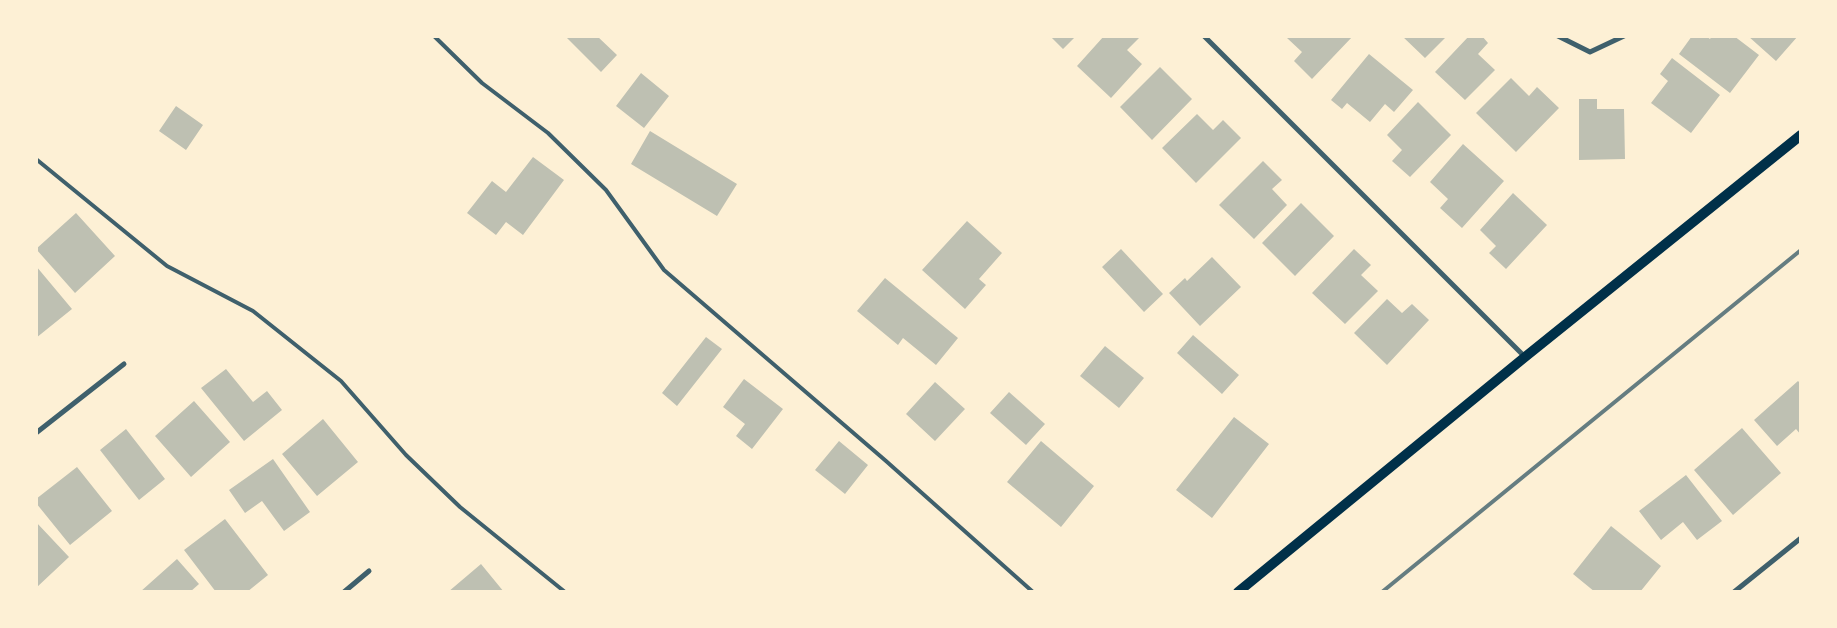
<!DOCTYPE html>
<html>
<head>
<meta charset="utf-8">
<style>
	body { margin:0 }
	#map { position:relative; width:1837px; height:628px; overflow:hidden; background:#fdf0d5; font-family:"Fira Sans",sans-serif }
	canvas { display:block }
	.frame { position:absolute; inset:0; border:38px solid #fdf0d5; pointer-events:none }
</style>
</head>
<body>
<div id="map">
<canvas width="1837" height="628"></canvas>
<div class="frame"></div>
</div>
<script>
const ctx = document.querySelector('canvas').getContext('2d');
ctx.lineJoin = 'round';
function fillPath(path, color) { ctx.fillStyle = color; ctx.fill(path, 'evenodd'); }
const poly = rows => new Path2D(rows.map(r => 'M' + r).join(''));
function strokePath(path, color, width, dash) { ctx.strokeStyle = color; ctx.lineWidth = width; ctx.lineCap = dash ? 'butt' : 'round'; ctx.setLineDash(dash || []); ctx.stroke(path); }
fillPath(poly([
	[565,36,597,36,617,55,601,72],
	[1050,36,1076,36,1063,49],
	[1104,36,1137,36,1139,38,1127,50,1142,64,1111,98,1077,66],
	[1289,36,1353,36,1312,79,1294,61,1302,52,1287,38],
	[1402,36,1447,36,1425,58],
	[1469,36,1482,36,1488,43,1478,54,1495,70,1465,100,1435,72],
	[1692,36,1706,36,1710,39,1712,36,1734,36,1759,55,1730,93,1679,54],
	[1748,36,1798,36,1776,61],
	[1369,54,1413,90,1394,112,1385,104,1370,122,1347,103,1342,109,1331,100],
	[1672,58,1720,95,1691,133,1651,103,1668,81,1660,74],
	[1160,67,1192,99,1152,140,1120,107],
	[641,73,669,96,644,128,616,106],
	[1511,78,1529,96,1537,87,1559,108,1516,152,1476,113],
	[1579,99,1597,99,1597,109,1624,109,1625,159,1579,160],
	[1418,102,1451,135,1410,177,1392,161,1402,150,1387,135],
	[176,106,203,125,186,150,159,131],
	[1197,114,1213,130,1223,120,1241,138,1196,183,1162,148],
	[650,131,737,184,717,216,631,164],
	[1463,144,1504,181,1462,228,1440,208,1448,199,1430,182],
	[533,157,564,180,523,235,506,222,496,235,467,213,492,181,506,192],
	[1263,161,1282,180,1272,189,1287,205,1254,239,1219,205],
	[1513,193,1547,225,1506,269,1489,253,1496,246,1480,230],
	[1301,203,1334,236,1295,276,1262,243],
	[76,213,115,256,75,293,36,249],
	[967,221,1002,253,979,279,986,285,965,309,922,270],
	[1121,249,1163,294,1144,312,1102,267],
	[1354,249,1371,265,1361,275,1378,291,1345,324,1312,293],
	[1212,257,1241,287,1200,326,1169,293,1185,278,1187,281],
	[36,266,72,309,36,338],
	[885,278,958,338,936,365,903,338,898,345,857,311],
	[1387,299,1402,313,1412,304,1429,320,1387,365,1354,333],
	[1193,335,1239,375,1222,394,1177,353],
	[706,337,722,349,677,406,662,393],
	[1105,346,1144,378,1119,408,1080,376],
	[226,369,253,402,267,391,282,410,244,441,201,388],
	[744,379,783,409,752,449,736,436,745,424,723,407],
	[1798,381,1801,384,1801,435,1796,429,1777,446,1754,420],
	[935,382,965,409,935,441,906,414],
	[1009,392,1045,424,1026,445,990,413],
	[194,401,230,442,191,477,155,436],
	[1234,417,1269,444,1212,518,1176,490],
	[323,419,358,462,317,496,282,454],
	[1742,428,1781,473,1733,515,1694,470],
	[126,429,165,479,139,500,100,450],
	[839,441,868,465,845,494,815,470],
	[1041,441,1094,486,1061,527,1007,482],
	[273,459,310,512,284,531,262,501,245,513,229,490],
	[77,467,112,511,70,545,36,503,36,499],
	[1686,475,1722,521,1697,540,1683,522,1661,540,1639,511],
	[225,519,268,575,247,592,216,592,184,550],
	[36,522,69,557,36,588],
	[1611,526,1661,566,1640,592,1595,592,1573,574],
	[177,559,199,584,190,592,140,592],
	[481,564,504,592,448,592]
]), '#bec0b2');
strokePath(poly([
	[434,36,482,83,548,133,606,190,664,270,886,461,1033,592],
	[36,159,167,266,253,311,341,381,406,455,460,507,565,592]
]), '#3f606c', 4);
strokePath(poly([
	[1204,36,1525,357],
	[1558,36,1590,52,1624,36],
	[36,433,124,364],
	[344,592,369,571],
	[1734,592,1801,538]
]), '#3f606c', 5);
strokePath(poly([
	[1238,592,1525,357,1801,135]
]), '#003049', 10);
strokePath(poly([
	[1382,592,1801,250]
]), '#657d81', 4);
</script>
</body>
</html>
